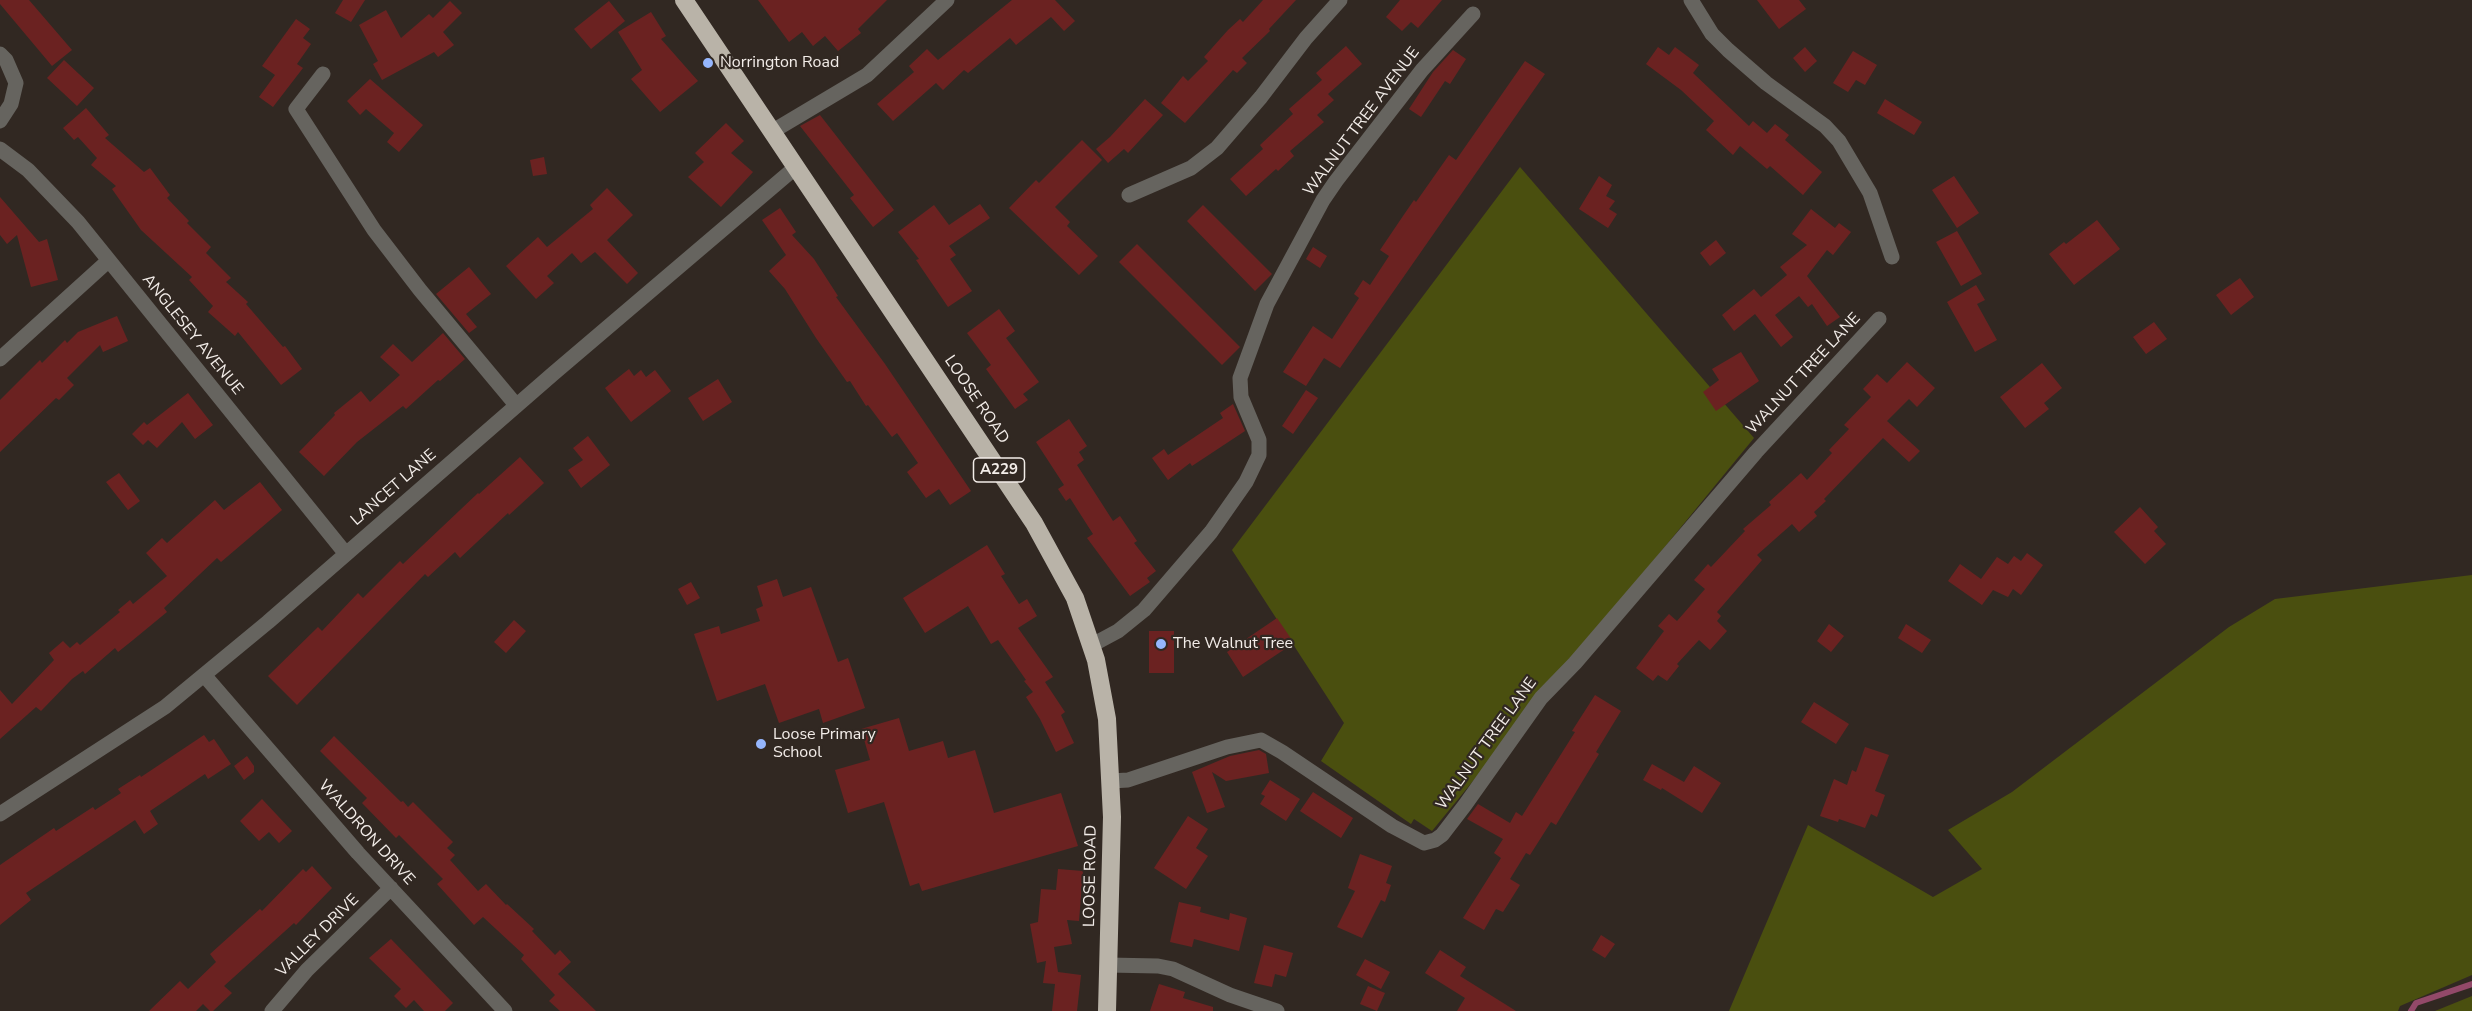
<!DOCTYPE html>
<html>
<head>
<meta charset="utf-8">
<style>
	body { margin:0 }
	canvas { display:block; background:#312822 }
</style>
</head>
<body>
<canvas width="2472" height="1011"></canvas>
<script>
const ctx = document.querySelector('canvas').getContext('2d');
ctx.lineJoin = 'round';
function fillPath(path, color) { ctx.fillStyle = color; ctx.fill(path, 'evenodd'); }
const poly = rows => new Path2D(rows.map(r => 'M' + r).join(''));
function strokePath(path, color, width, dash) { ctx.strokeStyle = color; ctx.lineWidth = width; ctx.lineCap = dash ? 'butt' : 'round'; ctx.setLineDash(dash || []); ctx.stroke(path); }
function label(font, color, halo, rows, align = 'center') {
  ctx.font = font + ' "Nunito Sans",sans-serif'; ctx.lineWidth = 4.5; ctx.setLineDash([]); ctx.textBaseline = 'middle'; ctx.strokeStyle = halo; ctx.fillStyle = color; for (const [text, x, y, turn = 0] of rows) {
    ctx.save(); ctx.translate(x, y); ctx.rotate((+turn || 0) * Math.PI / 180); ctx.textAlign = isNaN(turn) ? turn : align; if (halo) ctx.strokeText(text, 0, 0); ctx.fillText(text, 0, 0); ctx.restore();
  }
}
fillPath(poly([
	[1520,167,1754,438,1432,831,1414,819,1411,824,1321,761,1344,723,1232,550],
	[2472,575,2472,975,2400,1006,2398,1011,1729,1011,1808,825,1933,897,1982,869,1948,830,2012,792,2229,627,2275,599],
	[2472,996,2472,1011,2435,1011]
]), '#4a4f0f');
strokePath(poly([
	[2411,1011,2416,1003,2472,984]
]), '#934969', 6);
fillPath(poly([
	[0,0,29,0,72,50,52,66,0,4],
	[343,0,365,0,351,22,335,13],
	[758,0,887,0,858,29,861,33,838,51,825,36,813,46,802,32,789,42],
	[1012,0,1055,0,1075,21,1064,31,1051,17,1016,45,1010,38,968,73,964,70,943,90,936,83,893,121,877,104,914,72,909,66,927,49,938,60],
	[1263,0,1296,0,1269,29,1270,31,1242,58,1247,63,1237,73,1233,70,1185,123,1161,103,1183,76,1188,81,1208,61,1204,57,1228,30,1240,19,1243,22],
	[1400,0,1442,0,1418,28,1411,22,1402,31,1386,17],
	[1757,0,1799,0,1806,9,1779,29],
	[450,1,462,13,443,32,454,45,438,57,434,52,382,80,373,64,378,61,359,25,386,10,401,38,429,14,433,18],
	[609,1,625,21,591,49,574,29],
	[651,12,666,36,661,39,698,81,660,112,631,79,642,70,618,32],
	[296,19,310,29,303,38,311,44,297,64,303,68,273,107,259,97,275,75,262,66],
	[1346,46,1362,64,1328,94,1334,100,1317,115,1324,122,1290,151,1294,156,1278,171,1276,169,1246,196,1230,179,1263,149,1260,145,1293,114,1289,109,1322,80,1316,73],
	[1658,47,1669,55,1675,47,1699,65,1693,73,1749,126,1753,121,1767,133,1775,124,1789,135,1785,140,1822,172,1803,195,1770,166,1767,169,1740,146,1733,155,1706,130,1714,121,1681,90,1646,64],
	[1805,47,1817,61,1805,72,1793,58],
	[1453,50,1466,59,1450,84,1445,81,1421,117,1409,109,1433,72],
	[1853,51,1877,65,1865,85,1856,80,1848,92,1833,83],
	[64,60,94,88,77,106,47,78],
	[1525,61,1545,74,1340,368,1324,358,1306,386,1283,372,1313,326,1332,339,1359,298,1354,294,1363,280,1370,285,1389,256,1380,250,1403,216,1414,200,1416,202,1449,155,1456,160],
	[370,79,423,125,399,152,387,142,394,133,366,109,360,115,347,101],
	[1145,99,1163,115,1128,153,1124,149,1108,163,1096,149,1110,137],
	[1885,99,1922,122,1914,135,1877,113],
	[86,108,109,135,105,138,144,172,150,168,170,195,167,198,189,221,187,223,211,247,206,253,231,278,226,282,248,302,246,304,283,347,285,346,302,369,281,385,238,332,235,336,208,312,213,306,189,280,192,277,141,230,112,189,116,186,91,165,97,158,78,137,74,140,63,128],
	[820,115,894,210,873,227,850,198,854,195,800,126],
	[726,123,744,141,731,153,753,172,721,207,688,177,704,162,695,153],
	[1082,140,1102,160,1055,207,1070,222,1067,226,1098,256,1079,275,1009,208,1036,180,1039,183],
	[544,157,547,174,533,176,530,160],
	[1599,176,1612,185,1606,196,1615,201,1609,209,1617,214,1608,228,1579,209],
	[1954,176,1979,213,1957,228,1932,190],
	[607,188,633,215,607,240,638,273,627,284,595,252,581,263,572,253,547,276,554,283,536,299,506,266,538,237,547,247,593,209,590,205],
	[0,197,39,242,47,239,58,280,31,287,17,235,7,244,0,235],
	[980,204,990,218,949,246,956,255,950,259,972,291,948,307,916,260,919,259,898,232,934,205,949,225],
	[1203,205,1272,274,1255,291,1187,221],
	[780,208,796,232,792,235,814,259,838,296,836,297,885,364,971,491,950,505,939,489,926,498,907,472,918,463,897,433,892,437,868,405,866,406,850,381,847,382,816,338,785,289,769,271,786,255,762,220],
	[1811,209,1835,228,1839,223,1851,232,1833,255,1827,250,1807,276,1840,317,1827,326,1812,304,1808,307,1799,296,1775,315,1793,337,1781,347,1755,314,1734,331,1722,315,1754,289,1761,297,1787,275,1780,267,1807,245,1792,234],
	[2097,220,2120,249,2074,285,2049,254,2064,242,2066,244],
	[1957,231,1982,274,1961,286,1936,242],
	[1716,240,1726,253,1710,266,1700,253],
	[1137,244,1240,347,1222,365,1119,262],
	[1313,247,1327,256,1320,268,1306,259],
	[469,267,491,294,466,314,477,327,469,333,436,294],
	[2240,278,2254,297,2231,315,2216,295],
	[1976,285,1985,300,1977,304,1997,340,1975,352,1947,302],
	[999,309,1015,331,1006,338,1039,382,1023,394,1028,400,1015,409,986,369,991,365,967,333],
	[117,316,128,341,103,352,100,345,67,378,74,385,59,400,56,398,0,452,0,400,40,360,42,363,65,340,67,343,78,332],
	[2154,322,2167,339,2146,354,2133,337],
	[443,333,465,359,440,381,438,380,406,409,403,406,357,442,324,476,299,452,335,415,334,413,361,391,370,402,400,375,380,357,393,344,412,362],
	[1741,352,1759,381,1716,411,1703,392,1719,380,1712,369],
	[1907,362,1935,388,1917,407,1909,399,1887,421,1920,451,1909,462,1883,438,1824,499,1826,501,1814,512,1817,516,1799,532,1792,524,1757,555,1762,560,1717,612,1721,616,1717,621,1727,631,1710,650,1699,640,1677,664,1679,666,1667,681,1658,675,1653,681,1636,668,1664,631,1658,626,1669,614,1677,621,1705,589,1694,580,1708,564,1711,567,1745,531,1743,529,1771,505,1769,502,1801,473,1807,480,1832,453,1829,450,1849,429,1844,425,1871,397,1863,389,1877,374,1887,383],
	[2042,363,2062,388,2044,403,2049,409,2025,428,2000,397],
	[629,369,634,376,641,370,646,377,655,370,671,391,631,422,605,388],
	[718,379,732,402,703,421,688,398],
	[1306,390,1318,398,1293,434,1282,426],
	[188,393,213,425,195,439,182,422,157,448,148,440,143,445,132,434,144,422,147,425],
	[1233,404,1245,431,1192,466,1190,463,1168,480,1152,458,1164,449,1168,455,1223,418,1220,413],
	[1069,419,1087,446,1079,452,1084,460,1077,465,1113,521,1120,516,1137,541,1134,543,1156,571,1147,578,1150,582,1130,596,1087,538,1093,534,1070,498,1066,501,1058,489,1064,485,1036,442],
	[588,436,610,465,581,488,568,470,583,460,573,448],
	[520,457,544,483,509,515,508,513,460,558,455,552,428,577,425,574,297,705,268,676,318,627,322,631,358,593,363,598,400,561,403,564,478,493,479,494],
	[119,473,140,501,128,510,106,482],
	[260,482,282,510,221,562,217,558,164,608,167,612,133,640,118,652,115,648,85,674,83,671,72,679,41,711,36,707,0,739,0,690,12,704,54,660,49,653,63,641,70,648,77,642,80,645,120,612,118,610,130,600,133,604,167,576,146,553,162,538,167,543,215,500,224,510],
	[2140,507,2158,527,2154,531,2166,544,2145,564,2114,532],
	[987,545,1005,574,1001,576,1019,604,1027,599,1037,616,1018,628,1053,677,1045,682,1065,712,1061,715,1074,743,1056,752,1040,719,1026,697,1033,692,1024,681,1026,680,998,640,991,644,968,606,925,633,903,598],
	[2027,553,2043,565,2021,595,2013,589,2008,597,1993,590,1982,605,1948,581,1960,564,1981,579,1997,557,2008,564,2014,556,2021,561],
	[777,579,783,597,811,587,838,662,848,658,865,708,823,723,819,709,779,723,765,684,717,701,694,634,719,626,721,634,760,621,756,609,763,606,757,586],
	[691,582,700,598,687,605,678,589],
	[1277,618,1294,643,1243,677,1227,652],
	[514,620,526,631,506,653,494,642],
	[1829,624,1844,636,1831,652,1817,641],
	[1906,624,1931,640,1922,653,1898,638],
	[1149,631,1174,631,1174,673,1149,673],
	[1595,695,1621,711,1596,752,1599,754,1556,825,1551,822,1530,855,1526,853,1510,879,1520,885,1503,912,1496,909,1484,930,1463,918,1501,858,1494,853,1503,839,1467,819,1478,804,1510,823,1516,812,1522,816,1575,732,1572,731],
	[1814,702,1849,724,1836,744,1801,722],
	[899,718,909,751,943,741,948,758,975,750,994,813,1061,793,1078,846,922,891,919,883,910,886,884,802,848,813,835,770,870,760,861,729],
	[204,735,209,742,214,739,231,764,208,779,205,774,150,811,158,824,144,834,135,820,26,893,31,900,0,925,0,865,54,828,56,831,93,807,95,810,121,793,118,789,140,775,141,777],
	[334,736,401,802,403,801,408,807,413,802,453,842,447,848,455,855,450,860,478,891,486,884,506,905,507,904,534,929,532,931,555,955,560,950,571,962,558,974,596,1011,560,1011,549,1001,555,995,521,959,524,955,483,917,474,925,437,884,443,879,399,835,396,838,362,803,367,798,320,751],
	[1865,747,1889,755,1875,791,1885,795,1877,817,1871,814,1865,828,1839,819,1838,822,1820,816,1834,779,1847,785,1852,770,1856,772],
	[1259,750,1266,754,1269,773,1226,781,1212,772,1225,807,1207,813,1192,772,1230,756],
	[247,756,254,766,254,772,244,780,234,766],
	[1652,764,1684,782,1694,766,1721,783,1702,813,1662,788,1661,790,1643,780],
	[1270,780,1300,799,1286,821,1260,804,1265,796,1261,794],
	[1313,792,1353,818,1341,838,1300,811],
	[262,799,292,831,279,843,269,832,259,841,240,821],
	[1188,816,1208,829,1196,848,1208,856,1186,889,1154,868],
	[1360,854,1392,866,1386,883,1391,885,1385,902,1381,900,1362,938,1337,927,1355,891,1348,888],
	[312,866,332,888,296,925,294,923,224,986,232,993,213,1011,210,1011,203,1004,196,1011,149,1011,180,981,188,989,216,962,210,954,260,909,262,911,303,869,306,872],
	[1058,869,1083,871,1079,921,1067,920,1072,944,1054,947,1058,972,1081,975,1077,1011,1052,1011,1055,984,1043,983,1046,961,1037,963,1030,924,1038,922,1041,889,1056,890],
	[1179,902,1201,907,1200,912,1229,920,1230,913,1247,918,1239,951,1194,939,1192,947,1170,942],
	[1601,935,1615,944,1605,958,1592,950],
	[391,939,453,1003,445,1011,424,1011,414,1000,406,1008,394,996,401,989,369,958],
	[1264,945,1293,953,1286,977,1275,974,1272,987,1254,983],
	[1440,950,1466,967,1460,976,1516,1011,1457,1011,1465,998,1425,973],
	[1365,959,1390,972,1381,989,1356,975],
	[1159,984,1185,992,1183,998,1213,1007,1213,1011,1150,1011],
	[1368,986,1385,993,1377,1011,1360,1004]
]), '#6b2221');
strokePath(poly([
	[1691,0,1712,34,1728,50,1766,83,1825,126,1839,141,1870,193,1892,257],
	[0,54,6,60,16,83,11,104,0,121],
	[323,74,296,109,374,230,420,290,516,405],
	[773,131,867,75,947,0],
	[0,149,28,170,78,222,346,554],
	[1129,195,1191,168,1217,148,1261,97,1306,38,1340,0],
	[0,359,108,261],
	[1092,645,1118,631,1144,610,1211,532,1246,482,1259,455,1259,440,1241,397,1240,378,1267,304,1323,200,1336,181,1422,70,1473,14],
	[204,675,358,853,505,1011],
	[1111,781,1128,780,1227,747,1261,740,1282,752,1392,826,1424,843,1435,840,1442,835,1465,805,1541,698,1575,663,1756,452,1879,319],
	[0,814,165,707,268,622,554,373,796,167],
	[1108,965,1158,966,1173,969,1230,995,1277,1011],
	[272,1011,307,970,391,888]
]), '#66645f', 15);
strokePath(poly([
	[684,0,1034,523,1075,598,1096,660,1107,719,1112,817,1107,1011]
]), '#b9b3a8', 18);
for (const [x, y, r, color] of [
	[708,63,6,"#95b6fd"],
	[1161,644,6,"#95b6fd"],
	[761,744,6,"#95b6fd"]
]) { const dot = new Path2D(); dot.arc(x, y, r, 0, 2 * Math.PI); ctx.fillStyle = color; ctx.fill(dot); strokePath(dot, '#312822', 2); }
for (const [x, y, w] of [
	[999,470,51]
]) { const box = new Path2D(); box.roundRect(x - w / 2, y - 12, w, 24, 4.5); ctx.fillStyle = '#312822'; ctx.fill(box); strokePath(box, '#f3ede9', 1.5); }
label('bold 15px', '#f3ede9', null, [
	["A229",999,470]
]);
label('16px', '#f3ede9', '#312822', [
	["Norrington Road",720,63],
	["The Walnut Tree",1173,644],
	["Loose Primary",773,735],
	["School",773,753]
], 'left');
label('16px', '#f3ede9', '#312822', [
	["WALNUT TREE AVENUE",1362,122,-53],
	["ANGLESEY AVENUE",192,335,51],
	["WALNUT TREE LANE",1804,374,-47],
	["LOOSE ROAD",976,400,56],
	["LANCET LANE",394,488,-41],
	["WALNUT TREE LANE",1487,744,-54],
	["WALDRON DRIVE",366,833,48],
	["LOOSE ROAD",1091,876,-89],
	["VALLEY DRIVE",318,936,-45]
]);
</script>
</body>
</html>
